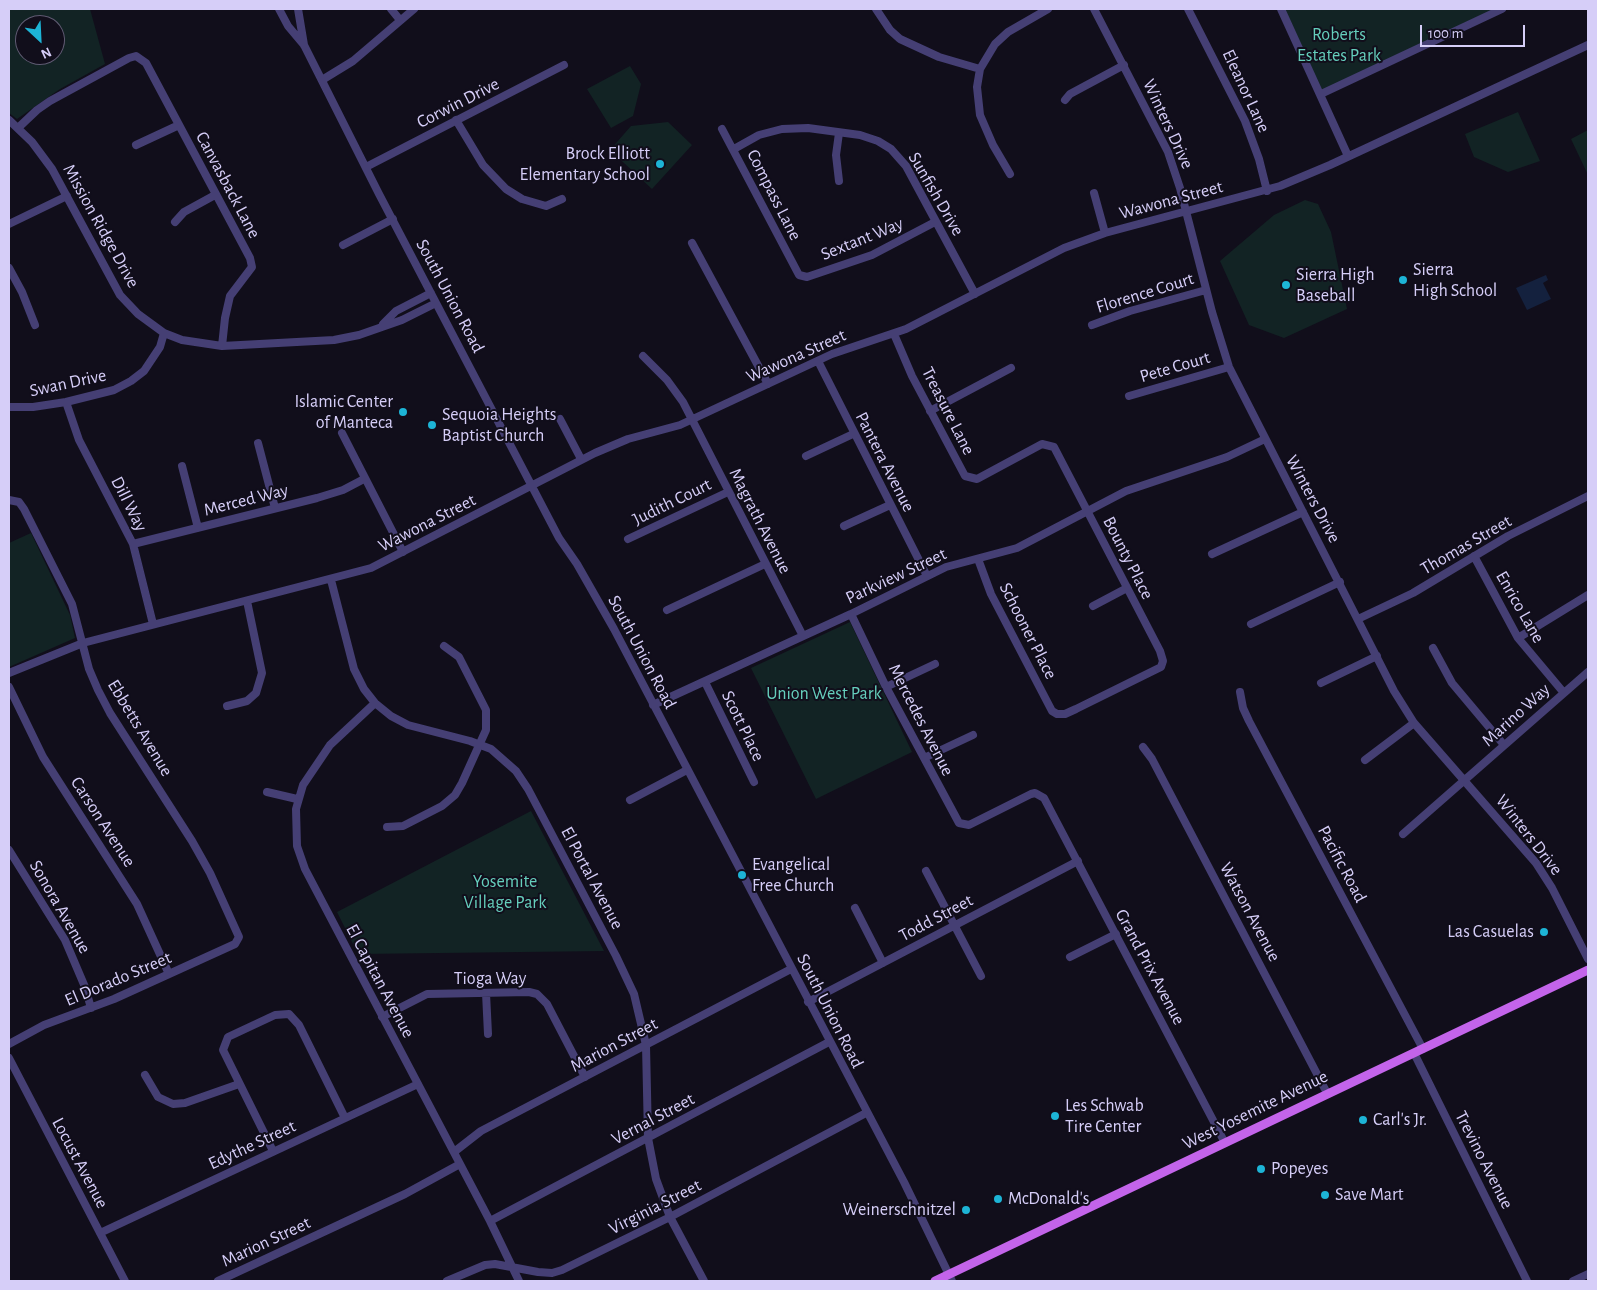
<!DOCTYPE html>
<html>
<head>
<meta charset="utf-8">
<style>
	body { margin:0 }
	#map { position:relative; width:1597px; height:1290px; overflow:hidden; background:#110e1b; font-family:"Alegreya Sans",sans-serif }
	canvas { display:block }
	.frame { position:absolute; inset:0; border:10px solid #d6cef8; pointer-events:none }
	.north { position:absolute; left:15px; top:15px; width:50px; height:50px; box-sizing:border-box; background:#110e1b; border:1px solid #605b73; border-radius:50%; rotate:155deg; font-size:14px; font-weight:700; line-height:20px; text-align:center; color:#d6cef8 }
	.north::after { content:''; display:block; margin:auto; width:18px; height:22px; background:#1db4d6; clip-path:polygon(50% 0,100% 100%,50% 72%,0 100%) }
	.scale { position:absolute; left:1420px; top:25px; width:105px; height:22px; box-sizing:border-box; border:2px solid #d6cef8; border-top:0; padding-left:6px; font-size:15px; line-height:18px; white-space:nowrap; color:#d6cef8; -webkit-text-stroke:4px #110e1b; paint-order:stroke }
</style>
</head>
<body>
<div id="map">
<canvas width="1597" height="1290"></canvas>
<div class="frame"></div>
<div class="north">N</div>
<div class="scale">100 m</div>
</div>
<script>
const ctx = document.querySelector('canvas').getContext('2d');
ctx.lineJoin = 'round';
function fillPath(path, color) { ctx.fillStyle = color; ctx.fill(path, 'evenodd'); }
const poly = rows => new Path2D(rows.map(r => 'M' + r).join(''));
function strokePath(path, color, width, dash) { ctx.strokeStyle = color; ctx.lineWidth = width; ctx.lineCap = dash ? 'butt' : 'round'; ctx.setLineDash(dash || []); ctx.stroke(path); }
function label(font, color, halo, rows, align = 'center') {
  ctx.font = font + ' "Alegreya Sans",sans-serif'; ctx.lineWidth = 4; ctx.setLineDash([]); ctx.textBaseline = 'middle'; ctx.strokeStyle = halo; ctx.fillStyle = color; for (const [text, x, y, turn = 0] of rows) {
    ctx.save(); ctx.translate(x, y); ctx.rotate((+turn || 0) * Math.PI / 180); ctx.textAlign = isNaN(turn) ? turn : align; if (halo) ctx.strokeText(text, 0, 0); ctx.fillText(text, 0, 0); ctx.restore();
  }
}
fillPath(poly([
	[9,9,90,9,105,64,60,89,17,119,9,113],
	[25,25,55,25,55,55,25,55],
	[1281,9,1502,9,1321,94],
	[630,66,641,84,633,116,611,128,587,89],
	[1518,112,1540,161,1508,172,1474,157,1465,134],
	[668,122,692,145,652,189,610,150,631,126],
	[1588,130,1588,175,1571,139],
	[1305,200,1318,204,1331,232,1347,309,1284,338,1249,325,1220,261,1274,215],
	[31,533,70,615,75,638,9,667,9,543],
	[850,622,912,752,816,799,751,668],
	[531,811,604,951,358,954,337,912]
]), '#122324');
fillPath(poly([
	[1546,275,1548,280,1543,283,1551,299,1527,310,1516,288]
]), '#14213e');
strokePath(poly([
	[279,9,288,26,304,45,379,194,559,538,577,564,614,629,904,1182,952,1281],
	[298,9,304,45],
	[391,9,400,20],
	[876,9,890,30,900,39,939,57,980,69],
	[1094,9,1168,152,1180,188,1212,312,1229,367,1394,691,1414,723,1536,863,1552,888,1588,959],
	[1188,9,1245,121,1259,159,1267,191],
	[1281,9,1348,156],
	[322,80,353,61,414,9],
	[1321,94,1502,9],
	[1065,100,1070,94,1124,65],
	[9,120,32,142,52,169,120,295,138,314,164,333,182,340,222,346,334,340,359,335,402,320,436,303],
	[456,120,483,165,506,189,522,199,546,206,562,199],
	[18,128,37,110,50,101,129,58,136,56,146,63,250,258,252,267,230,296,225,318,222,346],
	[722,129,799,275,807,277,872,255,935,222],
	[839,133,836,155,839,181],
	[136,145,179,125],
	[734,149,759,135,782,129,808,128,860,135,878,141,891,149,906,166,975,294],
	[366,167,564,65],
	[1010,174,993,145,980,115,977,87,980,69,995,44,1008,32,1048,9],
	[1094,193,1105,233],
	[175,222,184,212,215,195],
	[9,224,67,196],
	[692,243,768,384],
	[343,245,393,219],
	[9,268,22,292,35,325],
	[383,324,396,311,431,293],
	[1092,325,1130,311,1206,290],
	[894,334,912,376,965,476,977,479,1042,444,1054,447,1160,651,1163,661,1161,667,1076,709,1065,714,1057,714,1052,711,991,594,978,559],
	[643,356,667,380,683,402,803,636],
	[818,361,927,576],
	[1129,396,1229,367],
	[66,402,79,440,133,544,153,624],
	[9,407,33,407,66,402,114,390,131,381,144,371,160,347,164,333],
	[930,411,1011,368],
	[560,419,581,459],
	[342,433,403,552],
	[258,443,275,508],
	[806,456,853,434],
	[182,466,198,528],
	[9,500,19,502,24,509,72,604,89,669,98,690,110,713,192,841,210,873,239,937,235,944,114,999,44,1025,9,1044],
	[844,526,890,505],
	[628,539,728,492],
	[133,544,317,498,343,490,364,479],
	[1212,554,1303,512],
	[1474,556,1518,638,1564,693],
	[331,580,354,669,364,689,375,703,391,716,408,725,470,741,491,749,516,771,528,789,616,956,634,994,646,1045,648,1138,656,1179,670,1217,704,1281],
	[1093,606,1127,588],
	[667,610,765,564],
	[851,614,886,687,959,823,969,825,1031,794,1035,793,1044,798,1225,1143],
	[1358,619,1413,593,1508,536,1588,496],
	[1251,624,1340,582],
	[1518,638,1588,595],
	[1433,648,1452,683,1504,745],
	[9,673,83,643,371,568,595,453,628,439,680,425,832,354,906,329,1064,248,1105,233,1280,186,1330,165,1588,45],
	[705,682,754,782],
	[1321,683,1377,656],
	[9,687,43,757,137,904,169,974],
	[886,687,935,664],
	[1240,692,1243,708,1249,721,1423,1049],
	[375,703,330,745,303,785,296,809,297,846,305,869,490,1221,519,1281],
	[653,705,851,614,946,567,1017,548,1126,491,1227,457,1265,439],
	[227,706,247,701,256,693,262,673,247,601],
	[1143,747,1152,759,1327,1093],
	[924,758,973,735],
	[1365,760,1414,723],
	[267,792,297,799],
	[630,800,687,770],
	[387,827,403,826,442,806,455,795,462,783,486,730,486,710,459,657,444,646],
	[1403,834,1588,672],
	[9,850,65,940,85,987,91,1008],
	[926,871,981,976],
	[855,908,883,963],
	[1070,957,1116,934],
	[486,993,488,1034],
	[808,1002,1078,861],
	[382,1017,427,994,529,992,537,994,547,1004,585,1077],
	[1414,1053,1527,1281],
	[9,1058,125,1281],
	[145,1075,158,1097,173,1104,185,1103,239,1084],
	[273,1151,223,1050,228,1037,275,1015,289,1014,299,1025,345,1118],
	[454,1152,481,1131,791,969],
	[490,1221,829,1042],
	[100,1233,418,1084],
	[218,1281,405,1194,460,1164],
	[447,1281,485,1265,495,1264,538,1272,552,1273,562,1270,670,1217,866,1113],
	[1573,1281,1588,1274]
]), '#453f74', 8);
strokePath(poly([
	[935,1281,1588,970]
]), '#c364ea', 9);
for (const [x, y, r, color] of [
	[660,164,5,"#1db4d6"],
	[1403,280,5,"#1db4d6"],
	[1286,285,5,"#1db4d6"],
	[403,412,5,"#1db4d6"],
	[432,425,5,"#1db4d6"],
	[742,875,5,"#1db4d6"],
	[1544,932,5,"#1db4d6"],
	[1055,1116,5,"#1db4d6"],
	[1363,1120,5,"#1db4d6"],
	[1261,1169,5,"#1db4d6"],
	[1325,1195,5,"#1db4d6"],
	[998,1199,5,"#1db4d6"],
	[966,1210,5,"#1db4d6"]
]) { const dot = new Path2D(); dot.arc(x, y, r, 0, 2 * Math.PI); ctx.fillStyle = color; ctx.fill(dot); strokePath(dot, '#110e1b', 2); }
label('18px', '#65cebc', '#110e1b', [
	["Roberts",1339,35],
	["Estates Park",1339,56],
	["Union West Park",824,694],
	["Yosemite",505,882],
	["Village Park",505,903]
]);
label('18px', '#d6cef8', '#110e1b', [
	["Eleanor Lane",1246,91,65],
	["Corwin Drive",458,103,-27],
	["Winters Drive",1168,124,65],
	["Canvasback Lane",228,185,62],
	["Sunfish Drive",936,194,60],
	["Compass Lane",774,195,63],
	["Wawona Street",1171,200,-15],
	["Mission Ridge Drive",101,226,61],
	["Sextant Way",862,239,-22],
	["Florence Court",1145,293,-17],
	["South Union Road",450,296,62],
	["Wawona Street",796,356,-24],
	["Pete Court",1175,367,-16],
	["Swan Drive",68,383,-12],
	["Treasure Lane",948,411,63],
	["Pantera Avenue",885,462,63],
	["Winters Drive",1313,499,62],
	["Merced Way",246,500,-14],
	["Judith Court",672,502,-26],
	["Dill Way",129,504,63],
	["Magrath Avenue",760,521,63],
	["Wawona Street",427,523,-27],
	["Thomas Street",1466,545,-30],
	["Bounty Place",1128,558,63],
	["Parkview Street",896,576,-25],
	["Enrico Lane",1520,607,60],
	["Schooner Place",1028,631,63],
	["South Union Road",642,652,62],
	["Marino Way",1516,715,-42],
	["Mercedes Avenue",921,720,63],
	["Scott Place",743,726,64],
	["Ebbetts Avenue",140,728,59],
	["Carson Avenue",103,822,57],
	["Winters Drive",1529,835,52],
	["Pacific Road",1342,864,62],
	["El Portal Avenue",592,878,62],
	["Sonora Avenue",60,907,60],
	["Watson Avenue",1250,912,62],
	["Todd Street",936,918,-28],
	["Grand Prix Avenue",1150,967,62],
	["El Dorado Street",118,979,-23],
	["Tioga Way",490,979],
	["El Capitan Avenue",380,981,62],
	["South Union Road",830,1011,63],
	["Marion Street",614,1045,-28],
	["West Yosemite Avenue",1255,1110,-26],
	["Vernal Street",653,1119,-28],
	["Edythe Street",252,1145,-25],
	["Trevino Avenue",1484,1160,63],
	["Locust Avenue",80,1163,62],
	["Virginia Street",655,1207,-27],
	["Marion Street",266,1242,-25]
]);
label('18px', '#d6cef8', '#110e1b', [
	["Brock Elliott",650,154,"right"],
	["Elementary School",650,175,"right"],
	["Sierra",1413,270],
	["High School",1413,291],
	["Sierra High",1296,275],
	["Baseball",1296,296],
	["Islamic Center",393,402,"right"],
	["of Manteca",393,423,"right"],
	["Sequoia Heights",442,415],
	["Baptist Church",442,436],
	["Evangelical",752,865],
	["Free Church",752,886],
	["Las Casuelas",1534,932,"right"],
	["Les Schwab",1065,1106],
	["Tire Center",1065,1127],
	["Carl's Jr.",1373,1120],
	["Popeyes",1271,1169],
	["Save Mart",1335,1195],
	["McDonald's",1008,1199],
	["Weinerschnitzel",956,1210,"right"]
], 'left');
</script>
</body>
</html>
